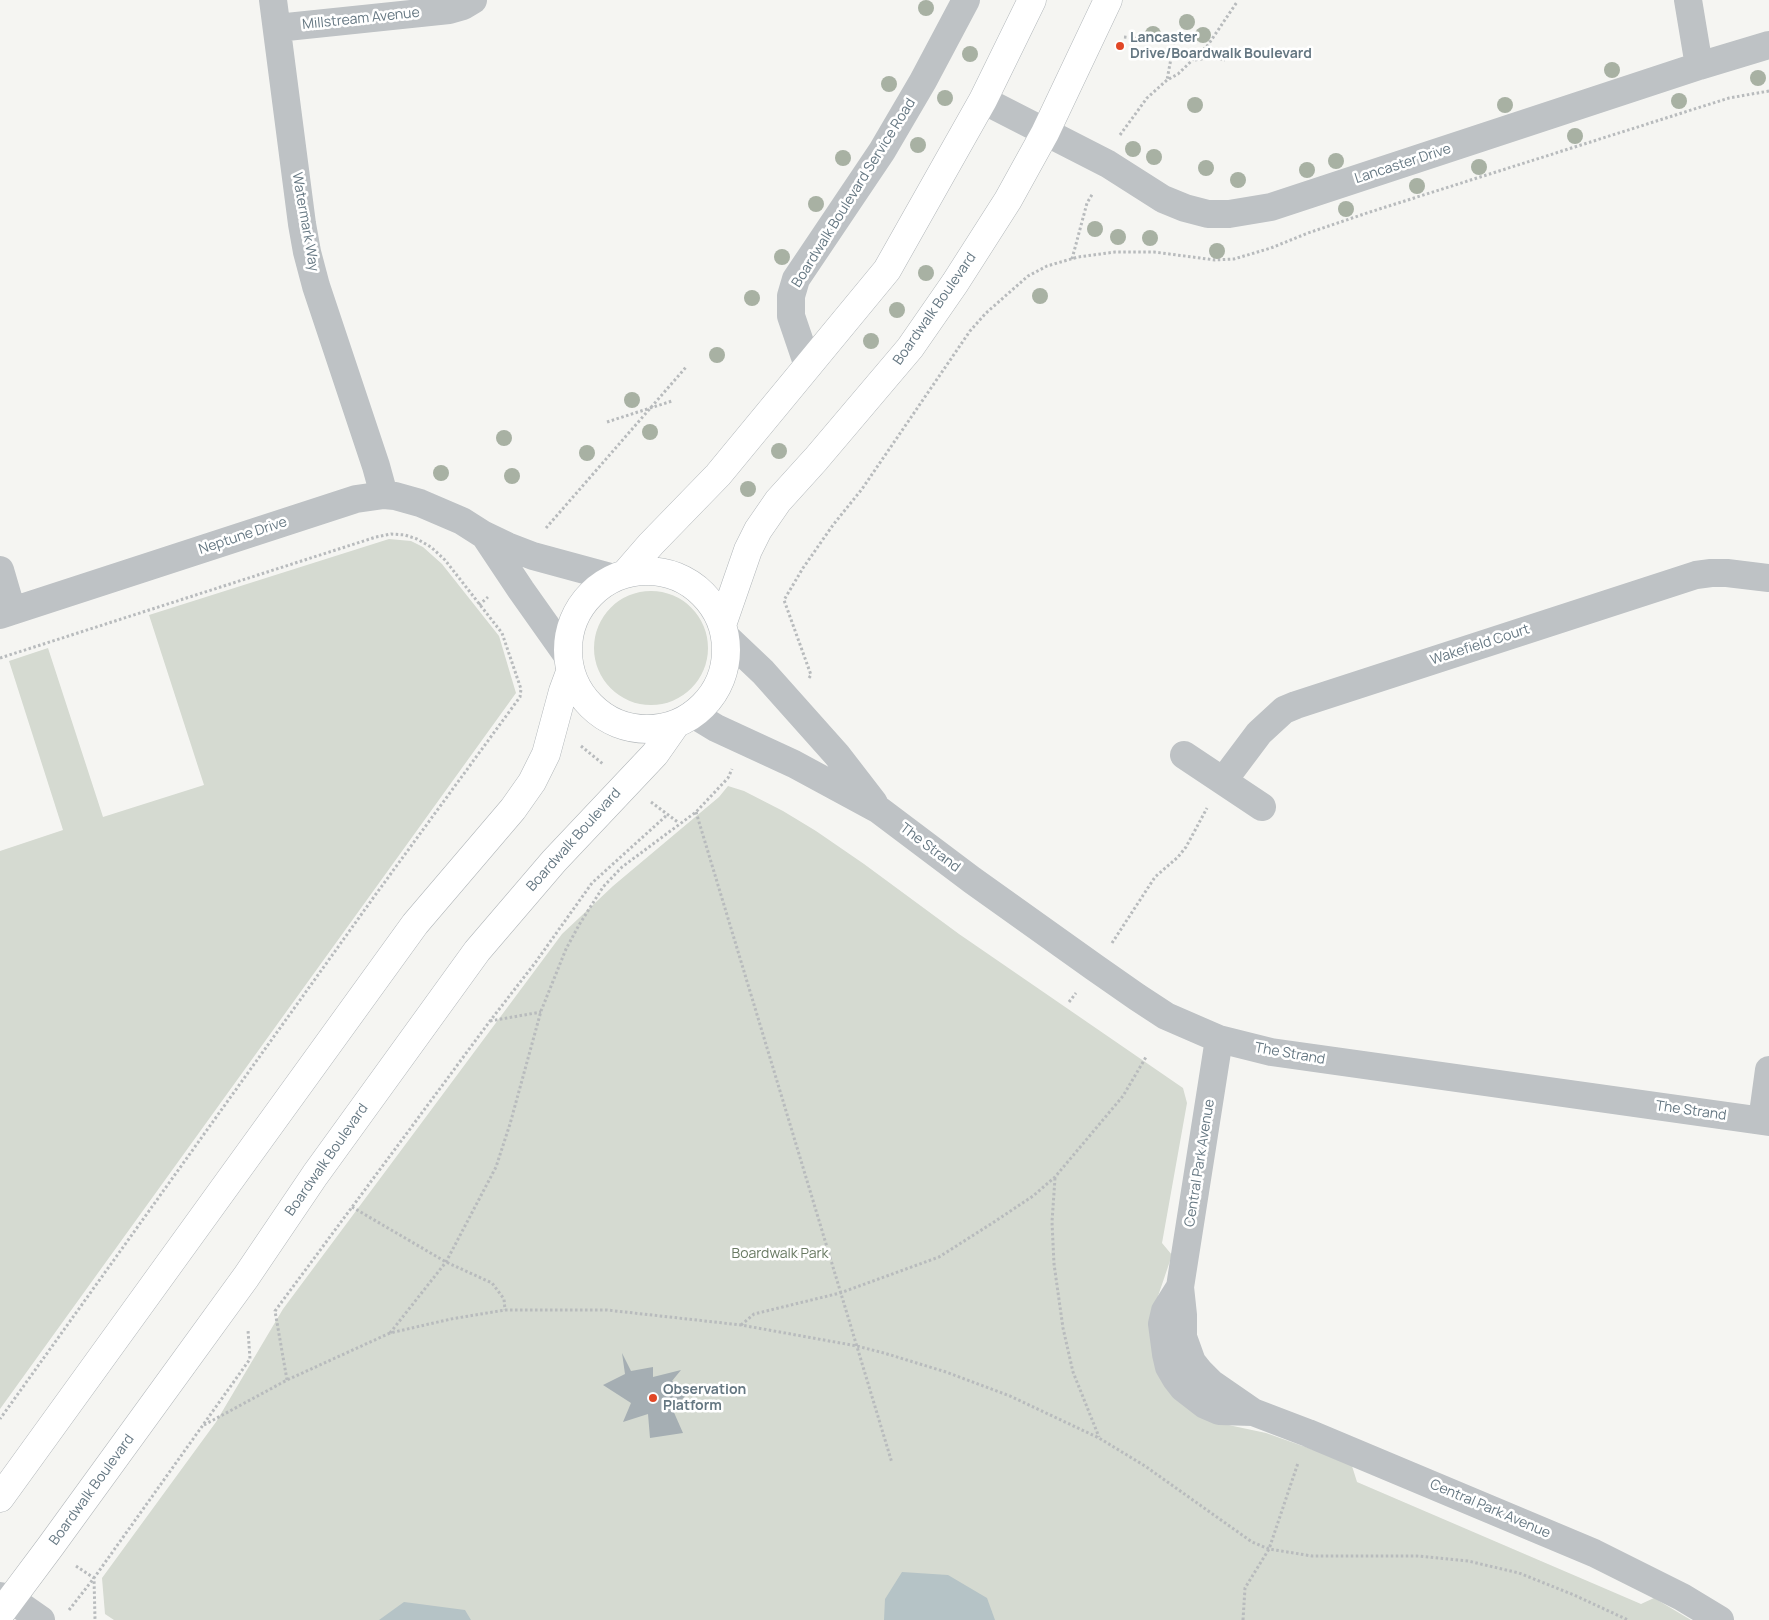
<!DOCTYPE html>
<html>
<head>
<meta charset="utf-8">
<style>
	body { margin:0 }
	canvas { display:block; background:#f5f5f2 }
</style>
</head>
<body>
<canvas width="1769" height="1620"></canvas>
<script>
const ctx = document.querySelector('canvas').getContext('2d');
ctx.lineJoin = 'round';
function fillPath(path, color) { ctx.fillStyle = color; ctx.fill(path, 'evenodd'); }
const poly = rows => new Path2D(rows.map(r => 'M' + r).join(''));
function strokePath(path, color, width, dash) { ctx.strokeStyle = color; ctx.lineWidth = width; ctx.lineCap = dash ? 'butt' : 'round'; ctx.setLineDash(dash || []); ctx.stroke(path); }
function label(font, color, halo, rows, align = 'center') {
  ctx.font = font + ' Manrope,sans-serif'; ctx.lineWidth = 5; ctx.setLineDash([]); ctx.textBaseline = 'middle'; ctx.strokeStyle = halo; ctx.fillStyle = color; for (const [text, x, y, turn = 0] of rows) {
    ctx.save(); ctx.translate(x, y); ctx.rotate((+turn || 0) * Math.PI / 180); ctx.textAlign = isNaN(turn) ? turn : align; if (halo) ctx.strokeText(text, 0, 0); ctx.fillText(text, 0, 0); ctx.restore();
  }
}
fillPath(poly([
	[389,539,411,541,423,547,442,564,499,636,516,693,0,1409,0,851,63,830,9,661,48,648,103,817,204,785,149,615],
	'594 648a57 57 0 1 1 114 0a57 57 0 1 1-114 0Z',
	[728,786,744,791,783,811,816,831,864,864,959,934,1183,1088,1187,1103,1162,1243,1172,1255,1156,1302,1219,1423,1266,1433,1314,1450,1352,1466,1357,1482,1641,1604,1654,1598,1691,1620,114,1620,105,1614,102,1578,216,1422,283,1309,562,934,613,886,719,797]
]), '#d5dad1');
fillPath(poly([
	[902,1572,948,1575,987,1598,995,1620,884,1620,885,1599],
	[404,1602,465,1610,471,1620,379,1620]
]), '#b5c3c6');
fillPath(poly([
	[622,1353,631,1371,653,1367,653,1377,681,1370,672,1381,689,1393,672,1408,683,1433,650,1438,648,1414,623,1422,631,1403,603,1385,625,1374]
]), '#a5aeb3');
const major = poly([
	'568 650a79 79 0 1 1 158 0a79 79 0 1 1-158 0Z',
	[625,574,651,544,718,475,887,270,983,100,1032,0],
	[722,625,748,550,758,530,778,501,816,459,910,348,955,283,1008,200,1045,133,1108,0],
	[0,1498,415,924,513,809,532,782,546,754,563,691,570,672],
	[0,1614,50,1547,246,1277,315,1175,477,951,554,861,655,754,676,724]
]);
strokePath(major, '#b1b6b9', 29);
strokePath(poly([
	[1124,37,1174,42,1167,80],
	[1195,60,1213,57,1225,60],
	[1120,135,1147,98,1167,80,1178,74,1208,45,1237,2],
	[1072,259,1087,203,1093,193],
	[607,422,672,401],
	[546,528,687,366],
	[479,605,488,597],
	[0,658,376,537,391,534,405,535,417,539,431,547,445,560,502,633,521,689,520,697,376,894,0,1419],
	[809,678,811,675,784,600,803,568,833,525,862,489,970,331,986,313,1028,276,1047,266,1078,257,1115,252,1154,252,1215,260,1234,259,1271,248,1308,233,1370,212,1729,98,1769,91],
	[581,746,603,764],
	[651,802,679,823],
	[696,812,892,1463],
	[1112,943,1155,877,1178,857,1186,847,1207,808],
	[1069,1002,1076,993],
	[490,1021,541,1012],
	[1055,1178,1052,1222,1054,1264,1063,1328,1073,1372,1099,1437],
	[352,1207,446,1262,492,1283,504,1299,505,1310],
	[741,1325,754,1314,840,1293,939,1257,994,1222,1033,1196,1055,1177,1123,1096,1146,1057],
	[390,1333,446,1262,496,1167,510,1124,541,1011,566,949,579,925,603,887,622,867,696,812,728,778,732,769],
	[287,1380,275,1311,490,1021,535,963,592,883,667,815],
	[204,1425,287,1380,390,1333,451,1319,505,1310,607,1310,741,1325,857,1346,884,1353,946,1372,1010,1396,1099,1438,1145,1466,1252,1542,1269,1549,1312,1556,1417,1556,1468,1561,1519,1573,1574,1595,1628,1620],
	[76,1566,94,1578,95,1619,97,1620],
	[69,1610,94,1578,250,1359,248,1330],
	[1243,1620,1245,1588,1269,1549,1298,1463]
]), '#b8bbbd', 3, [2.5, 2.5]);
strokePath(poly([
	[273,0,302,224,307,252,316,286,376,466,384,495],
	[1688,0,1699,66],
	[277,28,449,10,463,6,473,0],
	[983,100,1108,164,1163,199,1185,208,1208,214,1229,214,1271,207,1699,66,1769,45],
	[808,366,791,316,791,296,796,279,882,151,923,81,966,0],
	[485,536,521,590,567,655],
	[0,570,12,611],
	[0,615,356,499,384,495,395,496,420,503,462,521,484,535,507,546,533,556,614,578],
	[725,636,763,672,837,755,874,803],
	[693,714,716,728,794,764,879,810,972,880,1094,967,1137,997,1166,1016,1219,1039,1271,1052,1769,1122],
	[1184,755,1262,807],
	[1223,781,1259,733,1284,710,1296,705,1696,575,1711,573,1727,573,1769,578],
	[1219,1039,1180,1287,1183,1315,1183,1337,1192,1362,1200,1372,1211,1383,1253,1412,1308,1433,1594,1553,1682,1597,1720,1620],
	[1762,1121,1769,1070],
	[1180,1287,1165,1311,1162,1324,1166,1354,1169,1367,1176,1379,1183,1388,1205,1405,1219,1411,1253,1412],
	[0,1596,11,1599,41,1620]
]), '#bec2c5', 28);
strokePath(major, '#fff', 28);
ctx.fillStyle = '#a8b1a3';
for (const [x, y] of [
	[926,8],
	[1187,22],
	[1153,34],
	[1203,35],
	[970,54],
	[1612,70],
	[1758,78],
	[889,84],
	[945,98],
	[1679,101],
	[1195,105],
	[1505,105],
	[1575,136],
	[918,145],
	[1133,149],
	[1154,157],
	[843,158],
	[1336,161],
	[1479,167],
	[1206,168],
	[1307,170],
	[1238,180],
	[1417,186],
	[816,204],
	[1346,209],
	[1095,229],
	[1118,237],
	[1150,238],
	[1217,251],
	[782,257],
	[926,273],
	[1040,296],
	[752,298],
	[897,310],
	[871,341],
	[717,355],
	[632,400],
	[650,432],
	[504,438],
	[779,451],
	[587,453],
	[441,473],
	[512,476],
	[748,489]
]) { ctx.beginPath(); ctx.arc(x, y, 8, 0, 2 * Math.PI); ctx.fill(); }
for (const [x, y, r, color] of [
	[1120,46,5,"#e14726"],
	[653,1398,5,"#e14726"]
]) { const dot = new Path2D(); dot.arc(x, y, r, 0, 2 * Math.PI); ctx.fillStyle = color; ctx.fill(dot); strokePath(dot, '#fff', 2); }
label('14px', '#657782', '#fff', [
	["Millstream Avenue",361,19,-6],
	["Lancaster Drive",1403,164,-18],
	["Boardwalk Boulevard Service Road",854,193,-58],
	["Watermark Way",305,222,80],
	["Boardwalk Boulevard",935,309,-55],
	["Neptune Drive",243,536,-18],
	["Wakefield Court",1480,645,-18],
	["Boardwalk Boulevard",574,840,-48],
	["The Strand",930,848,37],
	["The Strand",1290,1054,10],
	["The Strand",1691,1111,8],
	["Boardwalk Boulevard",327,1160,-55],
	["Central Park Avenue",1200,1163,-81],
	["Boardwalk Boulevard",92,1490,-54],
	["Central Park Avenue",1490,1509,23]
]);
label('bold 14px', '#657782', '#fff', [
	["Lancaster",1130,38],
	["Drive/Boardwalk Boulevard",1130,54],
	["Observation",663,1390],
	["Platform",663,1406]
], 'left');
label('14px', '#697a63', '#fff', [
	["Boardwalk Park",780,1254]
]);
</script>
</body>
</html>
